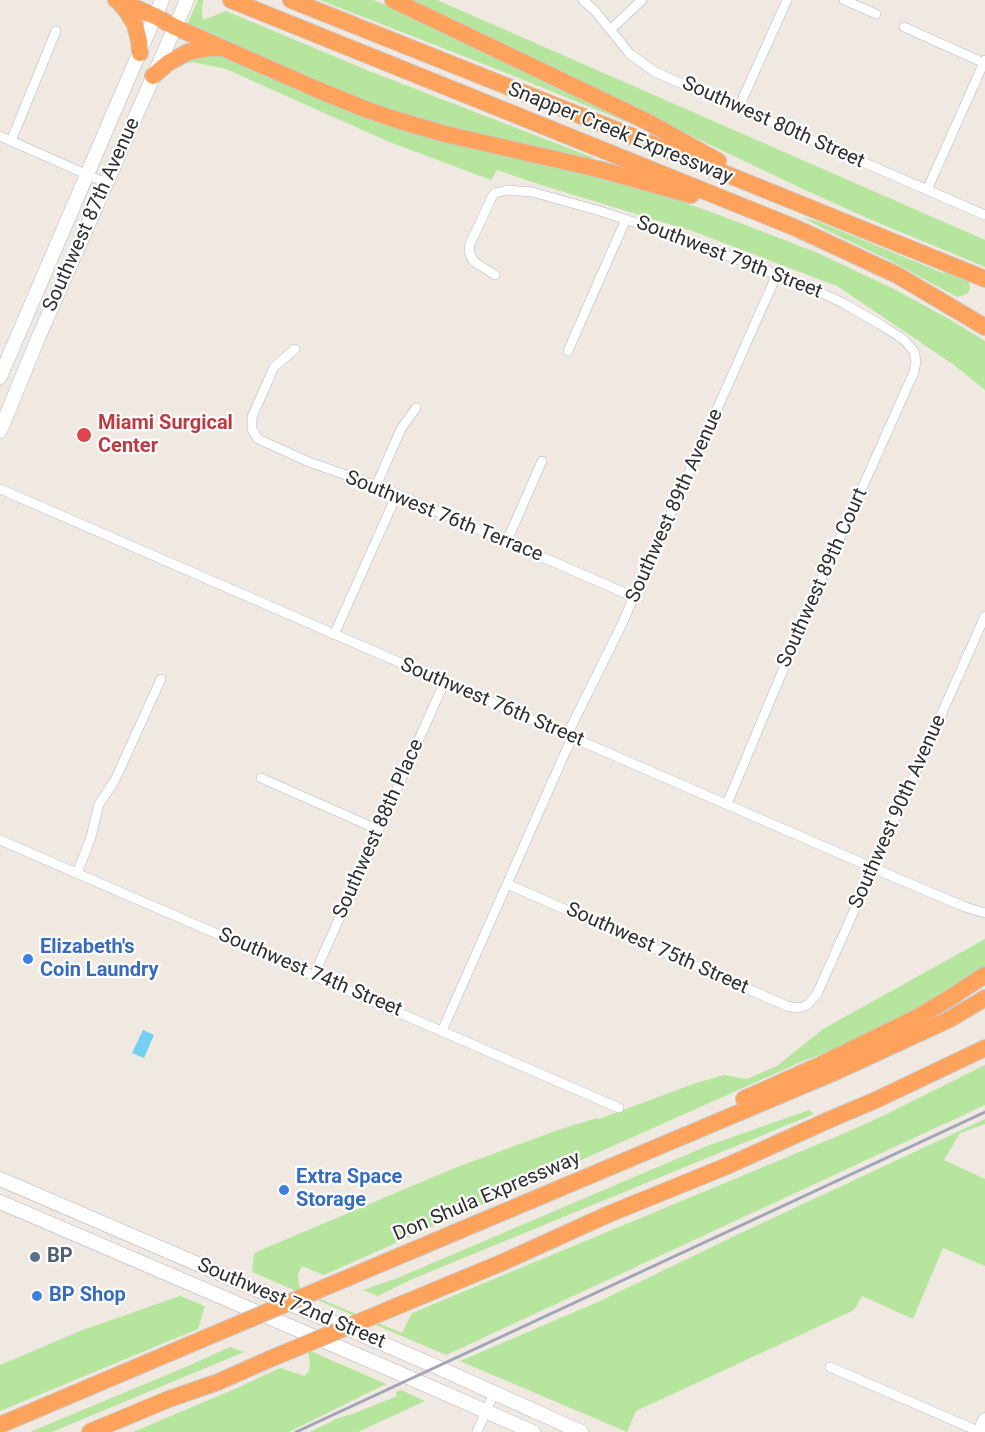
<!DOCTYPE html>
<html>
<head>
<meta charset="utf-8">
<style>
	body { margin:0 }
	canvas { display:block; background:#efe9e1 }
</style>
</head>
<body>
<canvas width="985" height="1432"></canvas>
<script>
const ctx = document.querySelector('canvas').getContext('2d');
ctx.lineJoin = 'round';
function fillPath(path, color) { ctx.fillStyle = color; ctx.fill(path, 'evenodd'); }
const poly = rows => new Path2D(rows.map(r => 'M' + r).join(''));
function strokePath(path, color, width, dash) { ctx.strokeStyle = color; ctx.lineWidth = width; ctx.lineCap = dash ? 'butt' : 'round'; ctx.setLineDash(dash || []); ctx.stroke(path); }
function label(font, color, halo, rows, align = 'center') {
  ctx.font = font + ' Roboto,sans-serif'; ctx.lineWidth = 4.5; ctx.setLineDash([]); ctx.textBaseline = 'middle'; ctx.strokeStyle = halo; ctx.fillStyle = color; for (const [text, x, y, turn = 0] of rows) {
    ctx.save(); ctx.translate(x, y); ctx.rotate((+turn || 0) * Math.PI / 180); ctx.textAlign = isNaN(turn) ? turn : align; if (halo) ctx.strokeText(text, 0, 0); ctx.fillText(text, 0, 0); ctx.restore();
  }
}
fillPath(poly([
	[198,0,203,0,202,12,203,20,226,11,369,71,594,158,593,161,466,135,348,96,187,25],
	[320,0,373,0,395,8,644,128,644,129,629,123,504,72],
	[406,0,437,0,985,240,985,267,867,218,805,190],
	[216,54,331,104,644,188,722,216,818,253,894,289,949,319,985,341,985,390,954,365,837,286,695,232,538,184,497,170,491,180,387,141,226,69,193,62,183,64,182,58],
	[802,217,819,222,943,273,946,272,969,282,970,289,967,294,957,297,889,260,824,229],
	[985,939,985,969,941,997,846,1045,803,1061,324,1275,302,1266,298,1274,299,1284,301,1289,306,1293,402,1333,412,1313,838,1136,885,1115,985,1065,985,1105,446,1355,252,1272,254,1253,452,1169,558,1130,597,1118,599,1119,696,1083,724,1075,747,1079,777,1066,823,1029],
	[809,1110,814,1114,410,1280,378,1296,363,1290,395,1279,707,1146],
	[985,1119,985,1124,960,1133,944,1160,985,1179,985,1266,943,1248,913,1319,862,1296,854,1310,636,1411,627,1432,460,1361,600,1301,726,1240],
	[180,1296,205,1306,198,1329,0,1411,0,1365,80,1331],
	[230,1347,244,1352,52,1432,30,1432,188,1366],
	[308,1350,386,1384,289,1432,133,1432,237,1388,280,1368,305,1376,309,1371,310,1365],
	[401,1390,425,1401,358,1432,310,1432,336,1419,355,1413,397,1396,396,1392]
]), '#b6e59e');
fillPath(poly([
	[143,1030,154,1035,144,1058,132,1053]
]), '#75cff0');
const street = poly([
	[583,0,595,11,630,54,655,72,985,215],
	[844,0,876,14],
	[904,27,984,63],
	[610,30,642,0],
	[738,109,787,0],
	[0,136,106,183],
	[11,141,56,31],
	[927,190,985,60],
	[495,275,473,261,469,252,470,244,492,197,495,193,507,190,532,192,600,211,688,240,811,288,843,303,881,325,903,339,914,351,916,361,914,372,813,598,727,804],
	[295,349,274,367,252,417,252,429,258,439,309,462,386,489,634,597],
	[568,351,626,219],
	[376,486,401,429,416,408],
	[0,489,887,874,965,907,985,913],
	[507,541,542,461],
	[334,635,397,494],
	[567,735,621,626,777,274],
	[261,778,379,830],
	[0,840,619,1108],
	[77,873,91,837,99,804,115,780,161,679],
	[507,884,787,1006,798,1008,807,1005,817,994,985,616],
	[314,975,444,683],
	[442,1031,572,737],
	[830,1367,980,1432],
	[477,1432,494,1393]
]);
const secondary = poly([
	[0,377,162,0],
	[0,431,39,336,187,0],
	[0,1179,437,1367,581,1432],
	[0,1202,385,1367,533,1432],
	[980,1432,985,1420]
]);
const highway = poly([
	[116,0,155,16,175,27,316,89,365,109,397,120,445,134,602,170,691,195],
	[231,0,796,228,897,275,985,327],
	[291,0,714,169,985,279],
	[393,0,646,121,718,161],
	[118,1,128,13,135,25,139,41,140,53],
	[153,76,168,63,188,52,210,48,219,48],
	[744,1099,820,1065,916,1018,950,998,985,975],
	[333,1284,833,1073,950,1019,985,998],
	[400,1305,501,1263,609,1214,727,1166,831,1119,876,1100,985,1048],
	[0,1425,217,1333],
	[90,1432,169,1399,218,1382,270,1359]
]);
strokePath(street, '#b4b7c1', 10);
strokePath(secondary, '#b4b7c1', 15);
strokePath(highway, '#c9c9c9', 18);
strokePath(street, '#fff', 9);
strokePath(secondary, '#fff', 14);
strokePath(highway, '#ffa35c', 16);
strokePath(poly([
	[296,1432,985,1112]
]), '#a3a6b8', 3);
const highwayBridge = poly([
	[217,1333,333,1284],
	[270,1359,400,1305]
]);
strokePath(highwayBridge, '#c9c9c9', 18, []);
strokePath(highwayBridge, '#ffa35c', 16);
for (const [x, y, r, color] of [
	[84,435,8,"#e0444e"],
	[28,959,6,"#3f7fe0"],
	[284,1190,6,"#3f7fe0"],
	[35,1257,6,"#5c6f8a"],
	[37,1296,6,"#3f7fe0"]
]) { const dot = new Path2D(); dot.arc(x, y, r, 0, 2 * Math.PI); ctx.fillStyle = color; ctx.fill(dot); strokePath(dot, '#fff', 2); }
label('20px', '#2e2e2e', '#fff', [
	["Southwest 80th Street",773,123,24],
	["Snapper Creek Expressway",620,134,22],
	["Southwest 87th Avenue",92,215,-66],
	["Southwest 79th Street",729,258,21],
	["Southwest 89th Avenue",675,506,-66],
	["Southwest 76th Terrace",444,517,22],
	["Southwest 89th Court",823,578,-66],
	["Southwest 76th Street",492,703,23],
	["Southwest 90th Avenue",898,812,-66],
	["Southwest 88th Place",379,829,-66],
	["Southwest 75th Street",657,949,24],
	["Southwest 74th Street",310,973,23],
	["Don Shula Expressway",487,1197,-23],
	["Southwest 72nd Street",291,1304,23]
]);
label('bold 20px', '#be3a42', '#fff', [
	["Miami Surgical",98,424],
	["Center",98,447]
], 'left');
label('bold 20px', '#366cbe', '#fff', [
	["Elizabeth's",40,948],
	["Coin Laundry",40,971],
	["Extra Space",296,1178],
	["Storage",296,1201],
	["BP Shop",49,1296]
], 'left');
label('bold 20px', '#4e5e75', '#fff', [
	["BP",47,1257]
], 'left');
</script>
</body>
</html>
